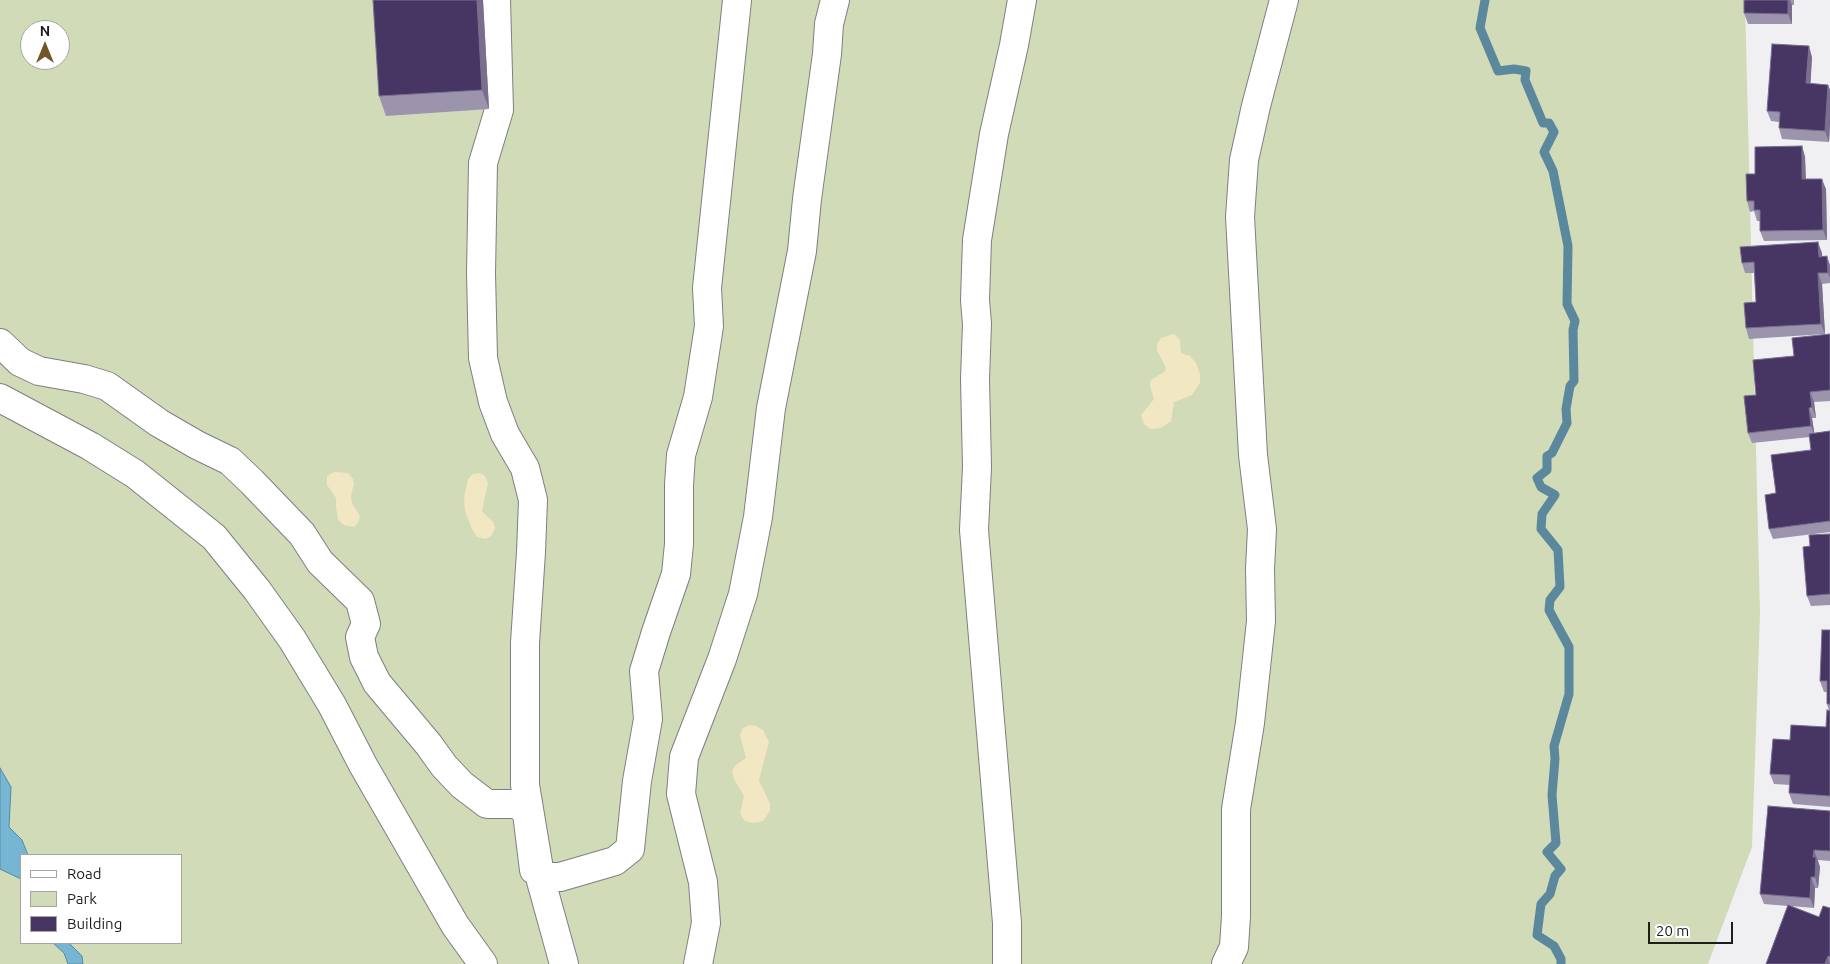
<!DOCTYPE html>
<html>
<head>
<meta charset="utf-8">
<style>
	body { margin:0 }
	#map { position:relative; width:1830px; height:964px; overflow:hidden; background:#f0f0f3; font-family:Ubuntu,sans-serif }
	canvas { display:block }
	.legend { position:absolute; left:20px; top:854px; width:162px; height:90px; box-sizing:border-box; background:#fff; border:1px solid #a5a5a5; margin:0; padding:6px 9px; list-style:none; font-size:15px; color:#1d1d1e }
	.legend li { display:flex; align-items:center; gap:10px; height:25px }
	.legend b { width:25px; border:1px solid #a5a5a5 }
	.north { position:absolute; left:20px; top:20px; width:50px; height:50px; box-sizing:border-box; background:#fff; border:1px solid #a5a5a5; border-radius:50%; rotate:0deg; font-size:14px; font-weight:700; line-height:20px; text-align:center; color:#1d1d1e }
	.north::after { content:''; display:block; margin:auto; width:18px; height:22px; background:#725629; clip-path:polygon(50% 0,100% 100%,50% 72%,0 100%) }
	.scale { position:absolute; left:1648px; top:922px; width:85px; height:22px; box-sizing:border-box; border:2px solid #1d1d1e; border-top:0; padding-left:6px; font-size:15px; line-height:18px; white-space:nowrap; color:#1d1d1e; -webkit-text-stroke:4px #fff; paint-order:stroke }
</style>
</head>
<body>
<div id="map">
<canvas width="1830" height="964"></canvas>
<ul class="legend">
<li><b style="height:6px;background:#fff"></b>Road</li>
<li><b style="height:14px;background:#d1dbb8"></b>Park</li>
<li><b style="height:14px;background:#473664"></b>Building</li>
</ul>
<div class="north">N</div>
<div class="scale">20 m</div>
</div>
<script>
const ctx = document.querySelector('canvas').getContext('2d');
ctx.lineJoin = 'round';
function fillPath(path, color) { ctx.fillStyle = color; ctx.fill(path, 'evenodd'); }
const poly = rows => new Path2D(rows.map(r => 'M' + r).join(''));
function strokePath(path, color, width, dash) { ctx.strokeStyle = color; ctx.lineWidth = width; ctx.lineCap = dash ? 'butt' : 'round'; ctx.setLineDash(dash || []); ctx.stroke(path); }
fillPath(poly([
	[0,0,1745,0,1760,613,1752,847,1708,964,0,964],
	[30,30,60,30,60,60,30,60],
	[21,855,181,855,181,943,21,943]
]), '#d1dbb8');
fillPath(poly([
	[1174,334,1180,340,1181,353,1190,356,1196,363,1200,374,1200,383,1192,395,1174,402,1171,421,1161,428,1150,429,1144,424,1141,415,1154,399,1150,386,1151,380,1164,372,1166,368,1157,350,1157,344,1161,338],
	[334,472,348,473,353,479,354,484,351,495,352,503,360,516,358,523,354,527,344,525,338,520,336,507,336,498,327,485,327,476],
	[480,473,485,476,488,483,482,511,493,522,495,528,492,535,486,539,477,537,472,529,465,511,464,497,468,479,473,474],
	[750,725,756,726,763,730,769,742,759,780,770,804,770,811,763,821,754,823,745,821,740,814,744,796,734,779,732,770,737,764,746,758,740,735,743,728]
]), '#f1e7c2');
const water = poly([
	[0,768,11,787,9,827,22,840,28,855,21,855,21,879,0,869,0,768],
	[53,943,69,943,82,956,83,964,68,964,64,953,53,943]
]);
fillPath(water, '#76b6d4');
strokePath(water, '#5b889d', 1);
strokePath(poly([
	[1485,0,1480,28,1498,71,1514,69,1526,71,1525,80,1543,123,1549,123,1554,132,1544,152,1553,171,1568,246,1567,304,1575,321,1573,330,1574,381,1570,386,1566,409,1567,423,1552,453,1547,456,1547,470,1537,478,1541,487,1555,495,1542,514,1541,529,1558,550,1560,587,1550,600,1549,610,1569,647,1569,694,1554,746,1555,759,1552,795,1556,843,1547,852,1561,869,1555,876,1550,894,1541,904,1537,935,1554,946,1561,959,1561,964]
]), '#5b889d', 9);
const minor = poly([
	[496,0,499,110,483,163,481,273,483,358,493,402,505,434,525,468,533,500,531,552,525,643,525,785,541,881,564,964],
	[0,343,20,362,39,371,84,379,107,386,159,423,197,445,230,461,252,482,302,534,320,562,360,601,366,624,360,637,364,657,377,683,429,745,444,766,462,785,487,804,518,804,527,813,534,870,546,877,560,877,615,861,630,849,637,781,648,719,644,671,656,632,676,574,679,544,679,485,681,455,698,397,709,326,707,288,737,0],
	[0,398,90,446,135,474,214,537,257,590,292,639,332,705,363,765,455,925,483,964],
	[698,964,706,923,703,882,681,794,684,757,722,659,743,594,758,517,771,408,802,251,807,199,827,54,829,24,835,0],
	[1007,964,1007,923,974,530,977,467,975,379,977,324,975,300,977,240,994,134,1014,45,1022,0],
	[1226,964,1234,947,1236,916,1236,809,1250,723,1261,621,1260,569,1262,529,1253,455,1240,217,1244,160,1256,106,1284,0]
]);
strokePath(minor, '#7f7f81', 30);
strokePath(minor, '#fff', 28);
fillPath(poly([
	[483,0,489,109,386,116,379,96],
	[1744,0,1794,0,1794,5,1792,5,1792,24,1748,24,1744,13],
	[1812,57,1810,84,1828,85,1830,90,1830,125,1829,142,1782,139,1779,128,1779,122,1771,121,1767,111],
	[1802,146,1805,157,1806,179,1826,189,1827,240,1764,241,1760,231,1760,221,1757,221,1754,211,1750,212,1747,201,1755,174],
	[1822,253,1822,256,1830,265,1830,283,1822,284,1825,334,1749,339,1746,328,1756,302,1754,273,1745,273,1742,263],
	[1830,334,1830,401,1814,402,1816,418,1812,418,1814,433,1830,431,1830,532,1773,539,1769,529,1776,493,1811,450,1810,437,1752,443,1748,433,1756,395],
	[1830,534,1830,605,1811,606,1807,596,1810,546],
	[1830,630,1830,807,1793,804,1789,793,1790,785,1774,784,1770,774,1790,740,1826,727,1829,711,1827,704,1827,692,1824,692,1820,681],
	[1830,811,1830,861,1818,860,1820,867,1818,888,1815,888,1814,908,1791,906,1819,917,1830,908,1830,964,1788,906,1764,904,1760,894]
]), '#9c93ac');
fillPath(poly([
	[477,0,483,0,489,109,482,90],
	[1788,0,1790,0,1792,5,1792,24,1788,14],
	[1809,46,1812,57,1810,94,1806,83],
	[1828,85,1830,90,1830,125,1829,142,1825,131],
	[1802,146,1805,157,1806,189,1802,179],
	[1822,179,1826,189,1827,240,1823,230],
	[1818,242,1822,253,1823,267,1819,257],
	[1827,256,1830,265,1830,278,1828,273],
	[1818,273,1822,284,1825,334,1821,324],
	[1810,392,1814,402,1816,418,1812,407],
	[1809,408,1812,418,1815,437,1811,426],
	[1814,850,1820,867,1818,888,1815,877,1813,857],
	[1811,877,1815,888,1814,908,1810,898],
	[1828,956,1830,964,1825,964]
]), '#7a6e8f');
const building = poly([
	[373,0,477,0,482,90,379,96,373,0],
	[1744,0,1788,0,1788,14,1744,13,1744,0],
	[1772,44,1809,46,1806,83,1828,85,1825,131,1779,128,1780,112,1767,111,1772,44],
	[1802,146,1802,179,1822,179,1823,230,1760,231,1760,210,1754,210,1754,201,1747,201,1746,174,1755,174,1755,147,1802,146],
	[1818,242,1819,257,1827,256,1828,273,1818,273,1821,324,1746,328,1744,303,1756,302,1754,262,1742,263,1740,247,1818,242],
	[1830,334,1830,390,1810,392,1812,407,1809,408,1811,426,1748,433,1744,396,1756,395,1753,360,1794,356,1792,338,1830,334],
	[1830,431,1830,521,1769,529,1765,495,1776,493,1771,455,1811,450,1809,434,1830,431],
	[1830,534,1830,594,1807,596,1803,547,1810,546,1809,535,1830,534],
	[1822,630,1830,630,1830,704,1827,704,1827,681,1820,681,1822,630],
	[1827,710,1830,711,1830,796,1789,793,1790,775,1770,774,1773,739,1790,740,1791,725,1826,727,1827,710],
	[1768,806,1830,811,1830,851,1814,850,1813,857,1816,857,1815,877,1811,877,1810,898,1760,894,1768,806],
	[1788,905,1819,917,1823,906,1830,908,1830,957,1828,956,1825,964,1766,964,1788,905]
]);
fillPath(building, '#473664');
strokePath(building, '#7a6e8f', 1);
</script>
</body>
</html>
